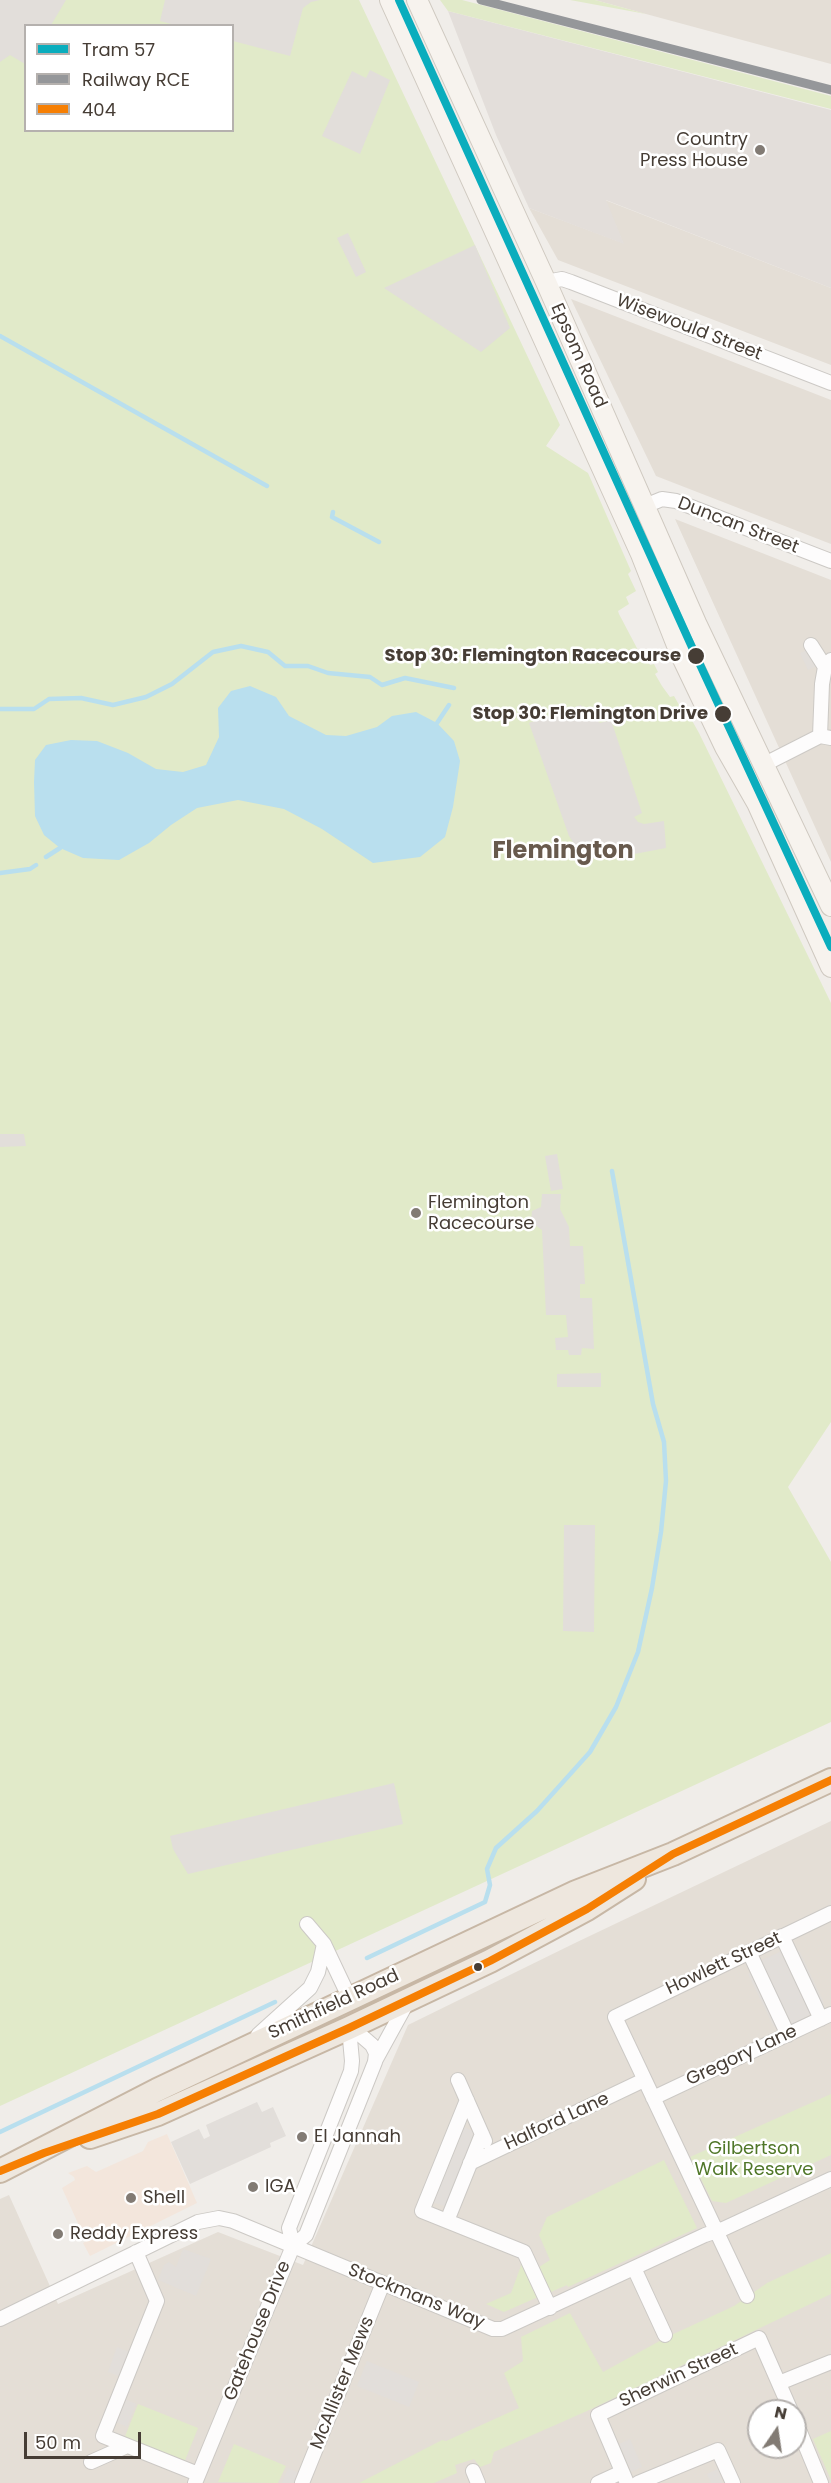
<!DOCTYPE html>
<html>
<head>
<meta charset="utf-8">
<style>
	body { margin:0 }
	#map { position:relative; width:831px; height:2483px; overflow:hidden; background:#f0ede9; font-family:Poppins,sans-serif }
	canvas { display:block }
	.legend { position:absolute; left:24px; top:24px; width:210px; height:108px; box-sizing:border-box; background:#fff; border:2px solid #b5b1ae; margin:0; padding:8px 10px; list-style:none; font-size:18px; color:#463d35 }
	.legend li { display:flex; align-items:center; gap:12px; height:30px }
	.legend b { width:30px; border:2px solid #b5b1ae }
	.north { position:absolute; left:747px; top:2399px; width:60px; height:60px; box-sizing:border-box; background:#fff; border:2px solid #b5b1ae; border-radius:50%; rotate:13deg; font-size:16px; font-weight:700; line-height:24px; text-align:center; color:#463d35 }
	.north::after { content:''; display:block; margin:auto; width:21px; height:27px; background:#827b74; clip-path:polygon(50% 0,100% 100%,50% 72%,0 100%) }
	.scale { position:absolute; left:24px; top:2432px; width:117px; height:27px; box-sizing:border-box; border:3px solid #463d35; border-top:0; padding-left:8px; font-size:18px; line-height:21px; white-space:nowrap; color:#463d35; -webkit-text-stroke:4px #fff; paint-order:stroke }
</style>
</head>
<body>
<div id="map">
<canvas width="831" height="2483"></canvas>
<ul class="legend">
<li><b style="height:8px;background:#0aadbd"></b>Tram 57</li>
<li><b style="height:8px;background:#95979a"></b>Railway RCE</li>
<li><b style="height:8px;background:#f67f03"></b>404</li>
</ul>
<div class="north">N</div>
<div class="scale">50 m</div>
</div>
<script>
const ctx = document.querySelector('canvas').getContext('2d');
ctx.lineJoin = 'round';
function fillPath(path, color) { ctx.fillStyle = color; ctx.fill(path, 'evenodd'); }
const poly = rows => new Path2D(rows.map(r => 'M' + r).join(''));
function strokePath(path, color, width, dash) { ctx.strokeStyle = color; ctx.lineWidth = width; ctx.lineCap = dash ? 'butt' : 'round'; ctx.setLineDash(dash || []); ctx.stroke(path); }
function label(font, color, halo, rows, align = 'center') {
  ctx.font = font + ' Poppins,sans-serif'; ctx.lineWidth = 5; ctx.setLineDash([]); ctx.textBaseline = 'middle'; ctx.strokeStyle = halo; ctx.fillStyle = color; for (const [text, x, y, turn = 0] of rows) {
    ctx.save(); ctx.translate(x, y); ctx.rotate((+turn || 0) * Math.PI / 180); ctx.textAlign = isNaN(turn) ? turn : align; if (halo) ctx.strokeText(text, 0, 0); ctx.fillText(text, 0, 0); ctx.restore();
  }
}
fillPath(poly([
	[595,0,831,0,831,64,646,14],
	[605,200,831,288,831,365,558,260,529,208,623,243],
	[571,299,831,400,831,544,656,476],
	[675,519,831,580,831,862,720,618],
	[831,1821,831,2483,0,2483,0,2199,9,2195,58,2304,218,2232,303,2265,408,2025,575,1943],
	[759,2411,795,2411,795,2447,759,2447]
]), '#e4ded6');
fillPath(poly([
	[167,2134,197,2203,90,2256,83,2243,86,2241,62,2188,75,2180,74,2177,68,2173,87,2166,96,2172,143,2151,148,2142]
]), '#f3e6dc');
fillPath(poly([
	[448,11,831,110,831,288,606,200,624,244,529,208,496,135]
]), '#e3deda');
fillPath(poly([
	[0,0,359,0,560,425,546,446,588,473,631,571,628,574,636,591,626,597,629,604,618,611,619,614,639,652,642,650,650,665,654,664,658,672,655,674,662,686,670,697,674,696,687,719,690,717,699,733,831,1003,831,1422,788,1487,831,1562,831,1722,0,2106],
	[26,26,232,26,232,130,26,130],
	[440,0,462,0,831,96,831,109,448,11],
	[570,0,595,0,646,14],
	[831,2094,831,2155,726,2203,712,2201,690,2157],
	[664,2160,697,2228,568,2287,567,2285,551,2292,539,2267,550,2260,539,2235,547,2217],
	[831,2253,831,2294,587,2411,494,2452,491,2463,480,2467,474,2459,455,2465,457,2473,434,2483,359,2483,442,2440,446,2441,519,2408,504,2373,523,2361,521,2337,570,2313,603,2372,667,2337,734,2306,767,2283],
	[522,2263,538,2297,504,2312,486,2304,511,2293],
	[138,2404,198,2428,184,2463,124,2439],
	[831,2431,831,2480,813,2439],
	[234,2444,286,2466,278,2483,218,2482]
]), '#e1eac9');
fillPath(poly([
	[0,0,66,0,51,25,26,26,25,64,10,55,0,62],
	[165,0,320,0,311,2,303,8,290,56,233,41,232,26,175,25,160,21],
	[370,70,390,80,360,154,322,136,352,71,366,78],
	[348,233,366,272,356,277,337,238],
	[475,245,510,328,481,352,384,288],
	[810,649,817,666,808,670,800,653],
	[581,705,585,716,594,717,600,723,611,720,642,813,634,817,638,822,644,824,664,821,666,848,608,859,598,859,589,857,575,845,569,836,529,723],
	[0,1134,24,1134,26,1146,0,1147],
	[557,1154,563,1189,551,1191,545,1156],
	[542,1194,561,1194,560,1209,569,1227,570,1246,583,1246,585,1284,580,1284,580,1298,592,1298,594,1349,582,1348,581,1355,569,1355,568,1350,556,1350,555,1338,568,1337,566,1315,546,1315,542,1230,531,1222,532,1211,541,1207],
	[601,1373,601,1387,557,1387,557,1374],
	[564,1525,595,1525,594,1632,563,1631],
	[394,1783,403,1824,188,1874,173,1849,170,1836],
	[788,1948,791,1954,799,1950,824,2003,816,2007,817,2011,785,2028,783,2024,774,2027,748,1974,757,1970,754,1964],
	[257,2102,262,2112,273,2107,286,2136,270,2143,271,2147,190,2184,171,2142,199,2129,204,2139,210,2136,206,2125],
	[457,2124,482,2135,452,2209,427,2200],
	[183,2249,211,2259,196,2296,158,2280,164,2265,169,2262,176,2267],
	[117,2347,129,2352,119,2376,108,2372],
	[367,2361,419,2382,409,2407,357,2386],
	[125,2399,136,2404,127,2427,116,2422],
	[630,2439,642,2467,631,2472,619,2444],
	[288,2468,299,2473,295,2483,282,2483],
	[718,2469,723,2483,711,2483,707,2474]
]), '#e2deda');
fillPath(poly([
	[250,686,276,697,289,716,326,735,346,736,377,727,392,716,416,712,437,723,454,741,460,761,453,807,445,837,420,857,373,863,322,829,284,809,238,800,197,808,171,825,149,843,119,860,83,858,60,848,44,835,35,816,34,782,35,760,46,745,71,740,97,741,128,753,156,769,183,772,206,765,219,737,218,708,231,691]
]), '#b9dfee');
strokePath(poly([
	[0,336,267,486],
	[333,512,332,517,379,542],
	[0,709,34,709,49,699,81,698,113,705,146,697,172,684,213,652,241,646,268,652,285,666,308,666,328,673,370,677,382,685,405,678,454,688],
	[437,723,449,705],
	[46,857,60,848],
	[0,873,30,869,36,865],
	[367,1958,485,1902,490,1885,487,1869,496,1848,537,1811,590,1752,616,1707,638,1652,652,1588,661,1532,666,1481,664,1442,653,1404,612,1171],
	[0,2132,275,2002]
]), '#b9dfee', 4.5);
const minor = poly([
	[546,282,562,279,571,282,831,383],
	[645,506,662,499,676,501,831,561],
	[811,645,825,667],
	[820,736,822,684,825,667,831,660],
	[763,765,820,736,831,738],
	[307,1924,324,1944,350,1999],
	[782,1936,821,2019],
	[749,1952,788,2035],
	[258,2035,310,1988,318,1972,324,1944],
	[375,2061,408,2001],
	[458,2080,485,2141],
	[653,2098,831,2014],
	[467,2100,422,2211,524,2252,550,2308],
	[470,2163,644,2080],
	[447,2221,482,2134],
	[136,2252,157,2301,103,2436,198,2474],
	[634,2268,665,2335],
	[747,2296,615,2017,831,1913],
	[0,2319,198,2222,219,2218,233,2221,493,2329,502,2329,705,2235,723,2229,831,2179],
	[779,2383,831,2362],
	[795,2420,821,2483],
	[91,2462,127,2446],
	[473,2471,478,2483],
	[195,2483,293,2246,306,2235,375,2062,376,2053,372,2045,357,2032,349,2028,352,2061,351,2071,289,2228,293,2246],
	[302,2483,383,2283],
	[598,2483,622,2472],
	[627,2483,598,2415,759,2338,791,2411],
	[638,2483,718,2450,733,2483]
]);
const secondary = poly([
	[390,0,641,554,680,653,725,747,757,803,831,967],
	[417,0,546,282,696,623,831,906]
]);
const trunk = poly([
	[90,2137,158,2114,349,2028,490,1961,587,1909,634,1879],
	[0,2171,157,2090,576,1892,673,1854,831,1780]
]);
strokePath(minor, '#ccc9c5', 16);
strokePath(secondary, '#cfc9c0', 22);
strokePath(trunk, '#c7b7a5', 26);
strokePath(minor, '#fdfcfc', 14);
strokePath(secondary, '#f7f3ee', 20);
strokePath(trunk, '#eee7de', 22);
strokePath(poly([
	[0,2171,44,2153,158,2114,349,2028,490,1961,587,1909,673,1854,831,1780]
]), '#f67f03', 8);
strokePath(poly([
	[481,0,831,90]
]), '#95979a', 9);
strokePath(poly([
	[399,0,696,656,831,947]
]), '#0aadbd', 8);
for (const [x, y, r, color] of [
	[760,150,6,"#827b74"],
	[696,656,9,"#463d35"],
	[723,714,9,"#463d35"],
	[416,1213,6,"#827b74"],
	[478,1967,5,"#463d35"],
	[302,2137,6,"#827b74"],
	[253,2187,6,"#827b74"],
	[131,2198,6,"#827b74"],
	[58,2234,6,"#827b74"]
]) { const dot = new Path2D(); dot.arc(x, y, r, 0, 2 * Math.PI); ctx.fillStyle = color; ctx.fill(dot); strokePath(dot, '#fff', 2); }
label('18px', '#463d35', '#fff', [
	["Country",748,140,"right"],
	["Press House",748,161,"right"],
	["Flemington",428,1203],
	["Racecourse",428,1224],
	["El Jannah",314,2137],
	["IGA",265,2187],
	["Shell",143,2198],
	["Reddy Express",70,2234]
], 'left');
label('18px', '#463d35', '#fff', [
	["Wisewould Street",689,328,21],
	["Epsom Road",578,356,66],
	["Duncan Street",738,526,21],
	["Howlett Street",724,1964,-25],
	["Smithfield Road",334,2005,-25],
	["Gregory Lane",742,2056,-25],
	["Halford Lane",557,2122,-25],
	["Stockmans Way",416,2297,22],
	["Gatehouse Drive",258,2331,-68],
	["Sherwin Street",679,2376,-25],
	["McAllister Mews",343,2383,-68]
]);
label('bold 18px', '#463d35', '#fff', [
	["Stop 30: Flemington Racecourse",681,656],
	["Stop 30: Flemington Drive",708,714]
], 'right');
label('18px', '#507729', '#fff', [
	["Gilbertson",754,2149],
	["Walk Reserve",754,2170]
]);
label('bold 24px', '#685a4d', '#fff', [
	["Flemington",563,852]
]);
</script>
</body>
</html>
